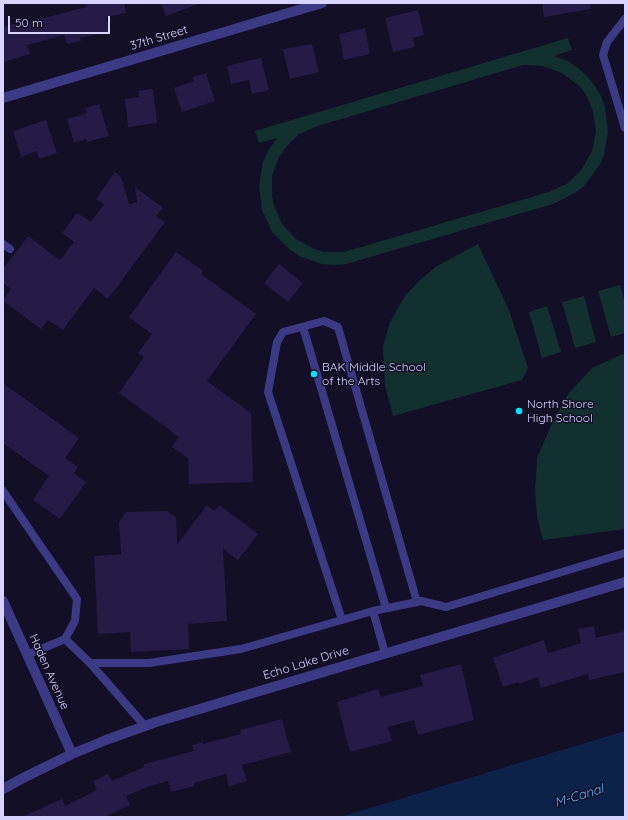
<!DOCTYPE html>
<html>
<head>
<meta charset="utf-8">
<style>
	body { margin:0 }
	#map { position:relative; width:628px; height:820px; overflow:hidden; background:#130f26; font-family:Quicksand,sans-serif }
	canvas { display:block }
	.frame { position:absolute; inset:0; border:4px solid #d9d4ff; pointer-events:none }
	.scale { position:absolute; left:8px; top:16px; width:102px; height:18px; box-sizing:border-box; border:2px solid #d9d4ff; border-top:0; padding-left:5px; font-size:12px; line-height:14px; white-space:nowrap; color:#d9d4ff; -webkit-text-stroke:3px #130f26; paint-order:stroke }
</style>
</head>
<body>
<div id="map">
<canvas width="628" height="820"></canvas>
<div class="frame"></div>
<div class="scale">50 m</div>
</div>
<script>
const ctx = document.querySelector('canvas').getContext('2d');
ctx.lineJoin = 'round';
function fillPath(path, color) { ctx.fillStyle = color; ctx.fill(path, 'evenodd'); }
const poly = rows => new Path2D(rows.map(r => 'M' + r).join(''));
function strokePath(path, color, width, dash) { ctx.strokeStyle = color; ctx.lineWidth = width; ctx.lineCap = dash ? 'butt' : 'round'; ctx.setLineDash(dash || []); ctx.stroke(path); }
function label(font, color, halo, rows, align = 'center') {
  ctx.font = font + ' Quicksand,sans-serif'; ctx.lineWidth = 3; ctx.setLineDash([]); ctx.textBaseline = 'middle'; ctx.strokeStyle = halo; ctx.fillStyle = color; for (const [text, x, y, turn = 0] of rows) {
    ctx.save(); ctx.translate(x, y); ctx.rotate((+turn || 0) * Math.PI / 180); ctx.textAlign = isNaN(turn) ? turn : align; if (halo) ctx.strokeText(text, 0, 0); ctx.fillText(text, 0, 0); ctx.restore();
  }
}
fillPath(poly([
	[568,38,572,50,554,56,568,61,578,68,587,76,595,86,601,96,605,107,608,132,604,155,599,166,584,186,575,193,553,204,346,264,333,265,322,264,299,256,289,249,272,232,262,210,259,186,263,162,268,151,277,138,259,143,255,131],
	[523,65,543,66,562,73,578,85,585,93,593,111,596,131,592,151,582,169,568,183,549,192,344,252,324,252,314,249,296,239,282,224,274,206,272,196,272,176,279,157,285,148,299,134,318,126],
	[478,244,509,310,528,368,522,380,393,416,385,386,383,346,390,322,405,296,420,280,437,266],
	[620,285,625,303,625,333,611,337,598,291],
	[584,296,596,342,575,348,562,302],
	[547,306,561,352,542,358,529,312],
	[625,353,625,529,543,540,537,517,535,492,537,458,553,421,569,393,592,368]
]), '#12302f');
fillPath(poly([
	[625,731,625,817,340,817]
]), '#0c2248');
fillPath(poly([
	[85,3,124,3,126,13,106,17,109,32,80,38,81,41,67,44,64,35,27,45,30,54,3,62,3,27,21,22,21,24,86,7],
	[161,3,198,3,198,4,166,16],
	[542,3,590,3,591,9,544,17],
	[418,10,424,35,413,38,415,47,393,52,385,18],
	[365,28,370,54,344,60,339,34],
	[312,44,319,72,290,79,283,49],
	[261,58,269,90,252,94,249,80,231,84,227,66],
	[206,73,215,101,182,112,174,88,194,81,193,77],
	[153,89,157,123,128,127,125,99,139,97,138,91],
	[99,104,109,136,87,142,86,139,74,143,67,119,87,113,85,108],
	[46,120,57,153,39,159,37,151,21,157,13,131],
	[115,172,121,177,129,204,137,202,135,187,163,208,156,216,165,222,108,299,94,288,63,330,48,320,41,329,3,301,11,289,3,283,3,269,28,236,60,260,74,242,62,233,77,213,91,222,104,204,96,199],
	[176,252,203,271,201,274,256,314,207,381,251,413,253,482,189,484,188,458,172,447,179,437,119,393,144,357,138,353,152,334,129,317],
	[279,264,303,283,288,302,264,283],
	[3,383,79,438,65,458,78,467,74,473,86,482,60,519,33,500,49,476,3,443],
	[207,505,215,511,219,505,258,534,238,560,223,549,227,621,188,624,189,649,131,652,130,632,98,634,94,556,121,554,119,522,126,512,167,511,176,517,177,545],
	[594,626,596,638,625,631,625,672,589,680,588,674,541,688,538,677,519,684,518,682,503,687,493,658,544,640,548,653,581,643,578,629],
	[461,664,474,720,418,735,414,720,388,727,392,741,350,752,337,702,378,689,381,697,423,686,420,675],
	[282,719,291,752,242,765,247,781,229,786,226,774,194,783,194,786,171,792,168,781,147,787,126,796,130,805,105,817,22,817,62,799,65,806,97,790,93,781,108,774,112,781,144,767,144,764,194,751,192,745,203,742,203,744,241,734,240,730]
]), '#241b47');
strokePath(poly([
	[625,19,607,42,603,55,625,128],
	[3,244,10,249],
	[303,327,386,608],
	[3,491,77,599,75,621,65,639],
	[373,611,417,602],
	[342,620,268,392,277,342,283,332,324,321,338,327,417,602,421,601,446,607,625,553],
	[27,655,65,639,90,663,149,663,241,649,373,611,385,653],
	[90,663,145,726]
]), '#3d3a85', 8);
strokePath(poly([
	[3,98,322,3],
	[3,601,72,754],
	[3,789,23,778,72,754,106,740,156,722,625,582]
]), '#3d3a85', 10);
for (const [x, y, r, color] of [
	[314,374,4,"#00e5ff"],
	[519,411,4,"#00e5ff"]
]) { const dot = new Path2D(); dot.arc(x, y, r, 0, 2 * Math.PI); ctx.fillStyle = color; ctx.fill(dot); strokePath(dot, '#130f26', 1.5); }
label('12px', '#d9d4ff', '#130f26', [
	["37th Street",159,38,-17],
	["Echo Lake Drive",306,663,-17],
	["Haden Avenue",49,672,66]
]);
label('12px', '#d9d4ff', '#130f26', [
	["BAK Middle School",322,367],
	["of the Arts",322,381],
	["North Shore",527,404],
	["High School",527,418]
], 'left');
label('italic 13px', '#62b6ff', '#130f26', [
	["M-Canal",579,796,-17]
]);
</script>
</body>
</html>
